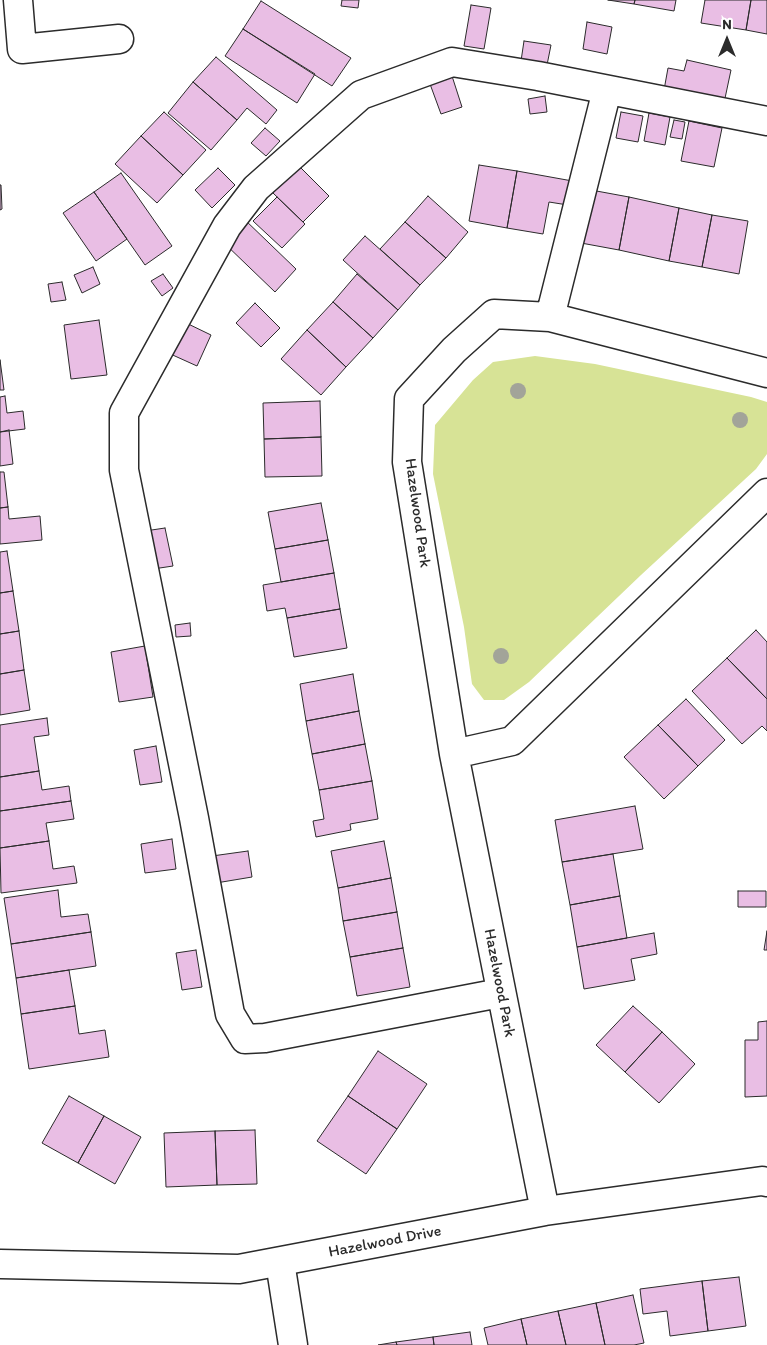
<!DOCTYPE html>
<html>
<head>
<meta charset="utf-8">
<style>
	body { margin:0 }
	#map { position:relative; width:767px; height:1345px; overflow:hidden; background:#fff; font-family:Itim,sans-serif }
	canvas { display:block }
	.north { position:absolute; left:702px; top:15px; width:50px; height:50px; -webkit-text-stroke:4px #fff; paint-order:stroke; rotate:0deg; font-size:14px; font-weight:700; line-height:20px; text-align:center; color:#2b2b2b }
	.north::after { content:''; display:block; margin:auto; width:18px; height:22px; background:#2b2b2b; clip-path:polygon(50% 0,100% 100%,50% 72%,0 100%) }
</style>
</head>
<body>
<div id="map">
<canvas width="767" height="1345"></canvas>
<div class="north">N</div>
</div>
<script>
const ctx = document.querySelector('canvas').getContext('2d');
ctx.lineJoin = 'round';
function fillPath(path, color) { ctx.fillStyle = color; ctx.fill(path, 'evenodd'); }
const poly = rows => new Path2D(rows.map(r => 'M' + r).join(''));
function strokePath(path, color, width, dash) { ctx.strokeStyle = color; ctx.lineWidth = width; ctx.lineCap = dash ? 'butt' : 'round'; ctx.setLineDash(dash || []); ctx.stroke(path); }
function label(font, color, halo, rows, align = 'center') {
  ctx.font = font + ' Itim,sans-serif'; ctx.lineWidth = 4; ctx.setLineDash([]); ctx.textBaseline = 'middle'; ctx.strokeStyle = halo; ctx.fillStyle = color; for (const [text, x, y, turn = 0] of rows) {
    ctx.save(); ctx.translate(x, y); ctx.rotate((+turn || 0) * Math.PI / 180); ctx.textAlign = isNaN(turn) ? turn : align; if (halo) ctx.strokeText(text, 0, 0); ctx.fillText(text, 0, 0); ctx.restore();
  }
}
fillPath(poly([
	[535,356,595,364,751,397,767,402,767,454,756,469,641,575,529,682,504,700,484,700,472,684,464,627,433,474,435,425,473,380,493,362]
]), '#d7e396');
const building = poly([
	[342,0,359,0,358,8,341,6,342,0],
	[608,0,635,0,634,4,608,0],
	[635,0,676,0,674,11,634,4,635,0],
	[705,0,751,0,746,30,701,23,705,0],
	[751,0,767,0,767,34,746,30,751,0],
	[261,1,351,58,332,86,243,29,261,1],
	[471,5,491,8,484,49,464,46,471,5],
	[587,22,612,27,607,54,583,49,587,22],
	[243,29,315,74,297,103,225,56,243,29],
	[524,41,551,45,547,65,521,61,524,41],
	[216,57,277,110,266,124,247,108,237,120,193,82,216,57],
	[687,60,731,70,724,103,664,90,668,68,684,71,687,60],
	[452,76,462,107,441,114,430,84,452,76],
	[193,82,237,120,211,150,168,113,193,82],
	[545,96,547,112,530,114,528,99,545,96],
	[164,112,206,150,183,175,141,136,164,112],
	[621,112,643,116,638,142,616,138,621,112],
	[649,113,670,117,665,145,644,141,649,113],
	[674,120,685,122,682,139,670,137,674,120],
	[689,121,722,128,714,167,681,161,689,121],
	[265,128,280,141,266,156,251,143,265,128],
	[141,136,183,175,157,203,115,164,141,136],
	[479,165,517,171,507,228,469,221,479,165],
	[299,166,329,196,303,222,273,193,299,166],
	[218,168,235,185,212,208,195,190,218,168],
	[517,171,578,182,574,206,549,202,543,234,507,228,517,171],
	[121,173,172,246,145,265,94,192,121,173],
	[0,185,1,185,2,209,0,210,0,185],
	[591,190,629,197,619,250,581,243,591,190],
	[94,192,127,239,96,261,63,213,94,192],
	[428,196,468,232,446,258,405,222,428,196],
	[277,197,305,224,282,248,253,221,277,197],
	[629,197,679,208,669,261,619,250,629,197],
	[679,208,712,215,702,267,669,261,679,208],
	[712,215,748,221,739,274,702,267,712,215],
	[243,218,296,269,275,292,222,241,243,218],
	[405,222,446,258,420,285,380,249,405,222],
	[365,236,420,285,398,310,343,260,365,236],
	[93,267,100,284,82,293,74,275,93,267],
	[163,274,173,288,162,296,151,281,163,274],
	[357,274,398,310,373,338,333,302,357,274],
	[62,282,66,300,51,302,48,284,62,282],
	[333,302,373,338,346,367,307,330,333,302],
	[255,303,280,328,261,347,236,323,255,303],
	[99,320,107,375,71,379,64,325,99,320],
	[180,320,211,335,197,366,166,352,180,320],
	[307,330,346,367,321,395,281,359,307,330],
	[0,360,4,390,0,390,0,360],
	[5,396,7,413,23,411,25,429,0,432,0,397,5,396],
	[320,401,321,437,264,439,263,403,320,401],
	[9,430,13,464,0,466,0,432,9,430],
	[321,437,322,476,265,477,264,439,321,437],
	[0,472,4,472,8,507,0,508,0,472],
	[321,503,328,540,275,549,268,512,321,503],
	[8,507,9,519,40,516,42,540,0,544,0,508,8,507],
	[165,528,173,566,153,569,145,531,165,528],
	[328,540,334,573,281,582,275,549,328,540],
	[7,551,13,591,0,593,0,552,7,551],
	[334,573,340,609,287,618,285,608,267,611,263,585,334,573],
	[13,591,19,631,0,634,0,593,13,591],
	[340,609,347,648,294,657,287,618,340,609],
	[190,623,191,636,176,637,175,625,190,623],
	[756,630,767,642,767,699,727,658,756,630],
	[19,631,24,670,0,674,0,634,19,631],
	[145,646,153,697,119,702,111,652,145,646],
	[727,658,767,699,767,731,762,726,742,744,692,691,727,658],
	[24,670,30,710,0,715,0,674,24,670],
	[353,674,359,711,306,721,300,684,353,674],
	[686,699,725,740,698,766,658,725,686,699],
	[359,711,365,744,312,754,306,721,359,711],
	[47,718,49,735,34,737,39,771,0,777,0,725,47,718],
	[658,725,698,766,664,799,624,757,658,725],
	[365,744,372,781,319,790,312,754,365,744],
	[156,746,162,782,140,785,134,750,156,746],
	[39,771,42,790,69,786,71,801,0,811,0,777,39,771],
	[372,781,378,819,350,824,351,830,316,837,313,821,324,819,319,790,372,781],
	[71,801,74,819,46,823,49,841,0,848,0,811,71,801],
	[635,806,643,849,562,862,555,820,635,806],
	[172,839,176,869,145,873,141,844,172,839],
	[49,841,53,869,74,866,77,883,1,893,0,848,49,841],
	[384,841,391,878,338,888,331,851,384,841],
	[248,851,252,877,216,883,212,856,248,851],
	[613,854,620,896,570,905,562,862,613,854],
	[391,878,397,912,343,921,338,888,391,878],
	[58,890,61,917,88,914,91,932,11,944,4,898,58,890],
	[738,891,766,891,766,907,738,907,738,891],
	[620,896,627,938,577,947,570,905,620,896],
	[397,912,403,948,350,957,343,921,397,912],
	[767,931,767,950,764,950,767,931],
	[91,932,96,966,16,978,11,944,91,932],
	[654,933,657,954,631,959,635,980,584,989,577,947,654,933],
	[403,948,410,987,357,996,350,957,403,948],
	[196,950,202,987,182,990,176,953,196,950],
	[69,970,75,1006,21,1014,16,978,69,970],
	[75,1006,79,1034,105,1030,109,1057,29,1069,21,1014,75,1006],
	[633,1006,662,1032,625,1072,596,1045,633,1006],
	[767,1021,767,1096,745,1097,745,1040,758,1040,758,1022,767,1021],
	[662,1032,695,1064,659,1103,625,1072,662,1032],
	[378,1051,427,1084,397,1129,348,1096,378,1051],
	[69,1096,104,1116,78,1163,42,1143,69,1096],
	[348,1096,397,1129,366,1174,317,1141,348,1096],
	[104,1116,141,1137,115,1184,78,1163,104,1116],
	[255,1130,257,1184,217,1185,215,1131,255,1130],
	[215,1131,217,1185,166,1187,164,1133,215,1131],
	[739,1277,746,1326,708,1331,702,1281,739,1277],
	[702,1281,708,1331,670,1336,667,1311,643,1314,640,1289,702,1281],
	[633,1295,644,1343,634,1345,605,1345,596,1303,633,1295],
	[596,1303,605,1345,566,1345,558,1311,596,1303],
	[558,1311,566,1345,527,1345,521,1319,558,1311],
	[521,1319,527,1345,488,1345,484,1328,521,1319],
	[470,1332,472,1345,434,1345,433,1337,470,1332],
	[433,1337,434,1345,397,1345,396,1342,433,1337],
	[396,1342,397,1345,378,1345,396,1342]
]);
fillPath(building, '#e9bee4');
strokePath(building, '#2b2b2b', 1);
const minor = poly([
	[18,0,22,49,119,39],
	[550,317,607,90],
	[454,754,512,741,767,493],
	[500,993,265,1038,245,1039,230,1014,194,818,124,470,124,413,227,226,256,188,361,95,452,62,538,76,767,121],
	[545,1211,454,754,407,462,409,399,454,350,494,314,550,317,767,373],
	[280,1262,293,1345],
	[0,1264,239,1269,545,1211,762,1181,767,1182]
]);
strokePath(minor, '#2b2b2b', 31);
strokePath(minor, '#fff', 28);
ctx.fillStyle = '#a2a499';
for (const [x, y] of [
	[518,391],
	[740,420],
	[501,656]
]) { ctx.beginPath(); ctx.arc(x, y, 8, 0, 2 * Math.PI); ctx.fill(); }
label('16px', '#2b2b2b', '#fff', [
	["Hazelwood Park",417,513,82],
	["Hazelwood Park",499,983,79],
	["Hazelwood Drive",385,1242,-11]
]);
</script>
</body>
</html>
